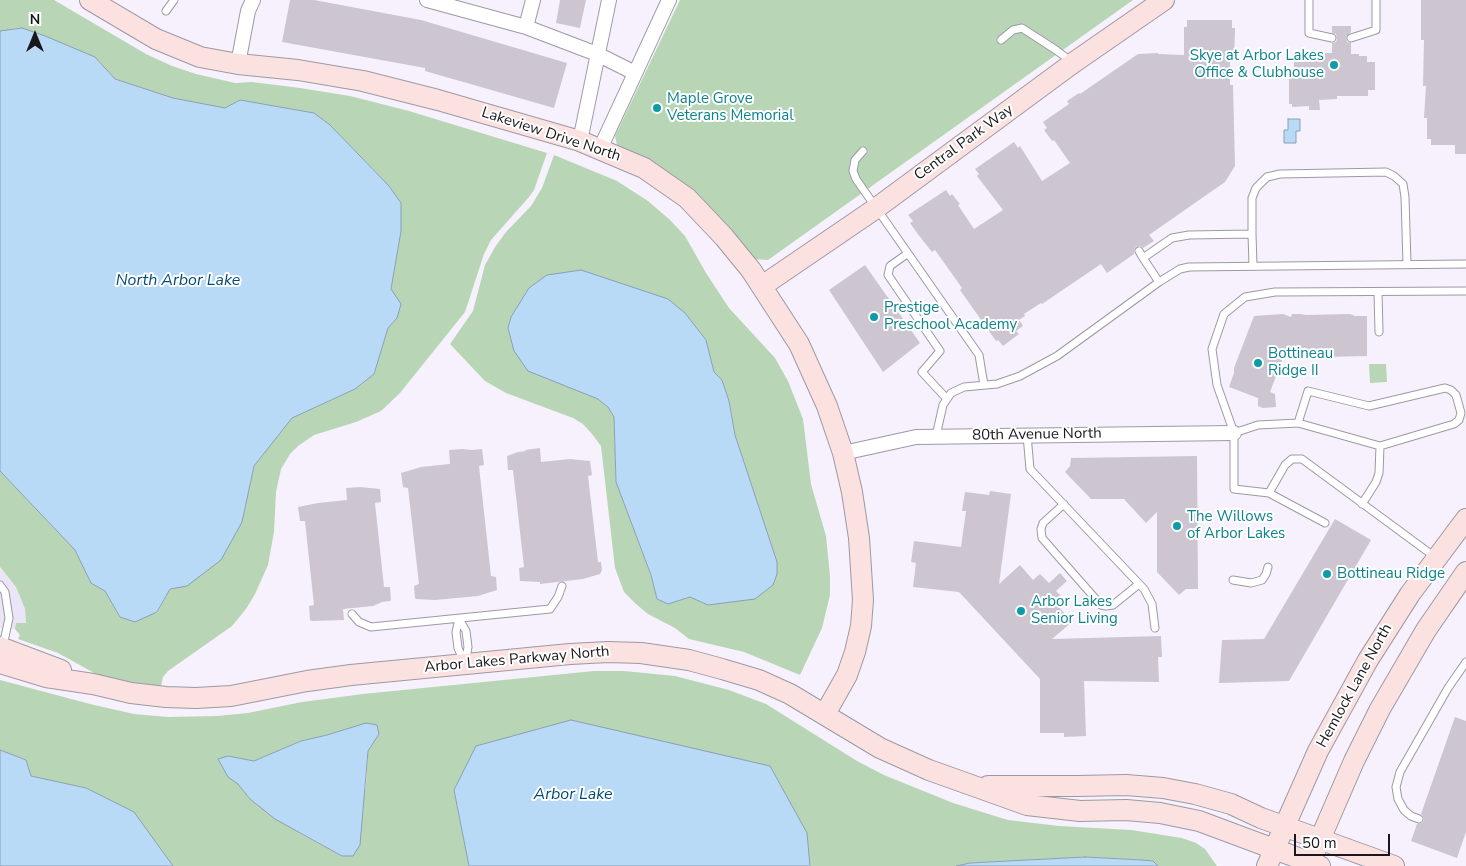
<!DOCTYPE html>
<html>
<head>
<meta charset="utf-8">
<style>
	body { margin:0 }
	#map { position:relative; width:1466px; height:866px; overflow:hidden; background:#f6f1fd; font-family:"Nunito Sans",sans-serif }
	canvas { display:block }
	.north { position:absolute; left:10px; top:10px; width:50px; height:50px; -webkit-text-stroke:4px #fff; paint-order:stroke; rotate:0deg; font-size:14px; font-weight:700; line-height:20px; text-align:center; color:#19171b }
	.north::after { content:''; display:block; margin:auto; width:18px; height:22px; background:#19171b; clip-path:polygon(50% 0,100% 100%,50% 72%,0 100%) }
	.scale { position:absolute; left:1294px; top:834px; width:96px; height:22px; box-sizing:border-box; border:2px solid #19171b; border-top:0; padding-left:6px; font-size:15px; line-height:18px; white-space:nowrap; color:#19171b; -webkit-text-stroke:4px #fff; paint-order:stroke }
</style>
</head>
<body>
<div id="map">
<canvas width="1466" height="866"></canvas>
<div class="north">N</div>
<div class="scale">50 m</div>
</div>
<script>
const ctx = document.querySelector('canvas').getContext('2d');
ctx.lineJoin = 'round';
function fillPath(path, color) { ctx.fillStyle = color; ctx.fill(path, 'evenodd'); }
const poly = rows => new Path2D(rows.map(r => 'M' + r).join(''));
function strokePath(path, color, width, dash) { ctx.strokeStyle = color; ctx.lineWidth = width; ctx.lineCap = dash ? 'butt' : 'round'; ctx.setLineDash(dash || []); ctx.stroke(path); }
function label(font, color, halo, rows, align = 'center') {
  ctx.font = font + ' "Nunito Sans",sans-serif'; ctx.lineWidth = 4; ctx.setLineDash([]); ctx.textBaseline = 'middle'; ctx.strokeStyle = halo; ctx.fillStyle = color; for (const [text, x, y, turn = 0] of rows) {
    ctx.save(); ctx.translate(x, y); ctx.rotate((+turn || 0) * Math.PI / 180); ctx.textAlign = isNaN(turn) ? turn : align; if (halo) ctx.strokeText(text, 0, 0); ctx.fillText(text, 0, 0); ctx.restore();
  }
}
fillPath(poly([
	[0,568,16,587,25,610,26,623,17,623,15,629,0,628]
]), '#ece4f7');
fillPath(poly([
	[0,0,54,0,146,54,172,66,196,74,235,83,252,82,300,88,350,96,409,111,547,153,534,190,529,197,491,240,484,254,465,312,400,393,381,411,356,422,314,435,298,446,290,454,281,469,276,492,274,532,268,565,255,594,246,609,232,626,168,671,163,677,161,686,134,683,96,674,58,653,18,639,20,635,15,629,16,623,26,623,25,609,16,587,0,567,0,471,75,550,91,582,105,591,120,617,157,613,170,589,187,585,242,522,254,466,292,418,355,389,374,374,388,328,397,318,391,289,401,231,401,203,389,186,330,125,314,113,240,100,225,108,173,98,115,79,95,57,22,28,0,31],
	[680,0,1133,0,768,260,754,259,637,155,617,145,615,136],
	[554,155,617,181,648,201,670,220,685,236,706,273,729,308,775,358,788,381,803,419,811,484,826,536,830,576,830,595,822,628,800,675,744,652,689,639,675,628,648,614,636,604,624,592,615,568,601,446,592,434,583,424,573,418,506,393,485,381,450,344,473,311,485,265,495,247,506,232,531,206,542,188],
	[685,313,706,340,714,372,722,380,729,401,735,435,777,562,777,574,708,605,690,597,668,604,657,599,651,575,616,482,614,417,608,407,598,399],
	[1369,364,1386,364,1387,382,1370,383],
	[594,671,624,671,675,676,729,690,766,704,857,761,884,775,953,803,1008,820,1059,826,1131,830,1182,838,1196,843,1205,849,1217,866,1158,866,1153,861,1142,860,1085,857,970,863,956,866,810,866,807,833,454,790,469,866,173,866,133,812,86,788,31,776,26,760,0,750,0,680,90,704,134,714,168,717,217,716,248,713,302,702,363,694],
	[379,734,368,751,366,785,353,856,342,856,303,835,250,799,238,784,228,756,254,761,301,741,327,735]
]), '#b8d6b5');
const water = poly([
	[22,28,45,36,95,57,115,79,173,98,225,108,240,100,314,113,330,125,389,186,401,203,401,231,391,289,401,304,397,318,388,328,374,374,355,389,292,418,254,466,242,522,221,560,187,586,170,589,157,612,135,622,120,617,105,591,91,583,75,550,0,471,0,31,22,28],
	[1288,119,1300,119,1300,131,1296,131,1296,143,1284,143,1284,130,1288,130,1288,119],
	[581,270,668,299,685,313,706,340,714,372,722,380,729,401,735,435,777,562,777,574,773,585,755,599,708,605,690,597,668,604,657,599,651,575,616,482,614,417,608,407,598,399,528,371,514,351,508,328,511,317,529,288,547,275,581,270],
	[571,720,770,766,807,833,810,866,469,866,454,790,476,746,571,720],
	[366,723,377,725,379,734,368,751,360,845,353,856,342,856,275,819,250,799,238,784,228,777,218,759,228,756,254,761,301,741,327,735,366,723],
	[0,750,26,760,31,776,86,788,134,812,173,866,0,866,0,750],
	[1085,857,1142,860,1153,861,1158,866,956,866,970,863,1085,857]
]);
fillPath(water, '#b9daf7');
strokePath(water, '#89a0b5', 1);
fillPath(poly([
	[290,0,314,0,421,20,567,63,554,108,425,71,425,68,282,42],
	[560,0,586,0,580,28,556,23],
	[1421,0,1466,0,1466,154,1455,154,1455,145,1431,145,1431,139,1427,139,1427,118,1424,118,1426,86,1423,86,1424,40,1421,40],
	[1187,20,1232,20,1232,28,1235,28,1234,62,1230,62,1230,85,1233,85,1235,166,1225,182,1149,235,1154,241,1143,248,1140,246,1136,247,1134,250,1134,254,1107,273,1101,264,1042,304,1041,303,1024,314,1025,316,1019,320,1023,326,1016,331,1019,334,1003,346,998,340,996,341,960,290,962,288,935,250,932,252,917,233,910,223,913,221,908,215,946,190,950,196,952,194,960,204,958,205,974,229,1003,210,977,176,979,174,975,169,1014,142,1018,148,1020,146,1042,181,1070,163,1054,140,1052,141,1044,130,1047,128,1043,122,1069,104,1067,101,1079,93,1080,94,1138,54,1158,53,1158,54,1184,55,1184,27,1187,27],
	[1332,26,1351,26,1351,32,1346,37,1347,42,1351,43,1351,54,1359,54,1359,56,1367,56,1367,62,1375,62,1375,90,1368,90,1368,96,1337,96,1337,99,1319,100,1320,110,1309,110,1309,106,1292,107,1292,104,1289,104,1289,68,1294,68,1294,56,1325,56,1325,53,1332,53,1332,43,1336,42,1337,39,1336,34,1332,33],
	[865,265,920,343,883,372,829,290],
	[1283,314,1291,317,1292,314,1301,314,1306,315,1350,314,1355,316,1367,316,1367,356,1283,358,1270,392,1275,394,1276,407,1263,408,1258,406,1258,398,1229,387,1234,373,1234,368,1254,316],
	[540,448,541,462,570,459,590,461,592,475,588,476,598,562,601,562,602,570,600,574,583,579,540,584,540,582,520,581,519,568,524,567,513,470,508,470,507,456,518,452,526,451,525,450],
	[462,449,472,450,482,449,484,465,479,466,491,576,496,577,497,590,478,596,435,600,416,599,415,598,414,586,419,584,408,488,403,487,401,473,421,467,450,464,449,450],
	[1197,456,1198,589,1186,589,1179,595,1157,572,1157,512,1146,523,1124,499,1091,499,1065,472,1070,466,1071,458],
	[360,487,380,489,381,502,375,503,384,587,390,587,391,600,390,601,382,602,373,606,343,609,344,620,312,621,310,620,309,606,314,605,305,521,300,521,298,507,318,503,347,500,346,488],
	[990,491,1011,494,999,584,1020,565,1033,580,1040,574,1049,583,1060,573,1067,581,1056,591,1065,600,1059,607,1072,622,1052,639,1161,636,1162,657,1158,657,1159,682,1084,681,1086,736,1064,737,1064,733,1040,733,1040,679,959,592,913,587,916,563,911,562,914,541,961,547,966,511,962,511,965,492,989,495],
	[1335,519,1371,540,1289,681,1219,683,1222,640,1264,639],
	[1455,717,1466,721,1466,832,1457,858,1411,841,1417,824,1422,823,1424,820,1423,816,1421,814]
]), '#cdc6d1');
const lane = poly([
	[1309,0,1309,33,1332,38],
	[166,11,174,0],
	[1351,38,1376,30,1376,0],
	[1001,40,1013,30,1022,28,1056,50,1072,62],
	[863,151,855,160,853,171,856,179,979,355,984,385],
	[1252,234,1252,198,1256,188,1267,177,1280,174,1386,172,1394,176,1403,184,1405,197,1407,264],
	[1139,251,1143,258],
	[907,254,890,266,888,275,940,351,922,372,947,399],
	[1159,282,1143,258,1172,238,1189,235,1252,234,1253,266],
	[1378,292,1379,332],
	[1234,433,1258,425,1298,423,1380,446,1454,424,1459,420,1461,413,1456,395,1451,390,1445,388,1369,406,1308,391,1298,423],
	[1027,435,1030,469,1144,589,1152,604,1155,628],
	[936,436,943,405,951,393,964,387,997,384,1020,376,1057,356,1159,282,1180,269,1189,267,1466,264],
	[1269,493,1285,465,1292,459,1302,459,1435,557],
	[1064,504,1043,523,1041,529,1042,538,1101,605,1106,606,1113,605,1139,584],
	[1362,504,1376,482,1379,473,1380,446],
	[1325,523,1269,493,1234,489,1234,433,1217,385,1212,349,1224,314,1245,297,1275,292,1466,291],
	[1233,580,1251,583,1262,580,1266,574,1268,567],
	[0,585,5,592,9,618,3,646],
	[352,614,359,622,371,627,550,609,558,597,562,586],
	[459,619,466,631,468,647,465,664,458,648,456,632,459,619],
	[1419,819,1411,816,1404,810,1398,799,1396,787,1400,772,1448,688,1466,662]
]);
const street = poly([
	[427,0,526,27,597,54,635,73],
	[526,27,533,0],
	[238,64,248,11,253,0],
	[580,141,609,0],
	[600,149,669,0],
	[843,453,916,437,1234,433]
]);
const secondary = poly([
	[90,0,156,39,200,57,238,64,298,70,363,81,438,100,580,141,644,168,687,198,724,237,751,270,799,344,827,406,843,453,852,492,859,538,863,600,861,626,855,652,847,675,825,714],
	[762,286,875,209,1073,63,1164,0],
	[0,647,61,670],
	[0,663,46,677,93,684,131,693,166,697,196,698,231,696,307,681,351,675,570,654,608,652,641,653,689,660,722,669,759,680,790,694,880,748,929,770,1027,805,1080,811,1126,810,1160,813,1199,821,1320,866],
	[988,786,1077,786,1126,785,1163,788,1195,794,1231,804,1261,818,1394,866],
	[1315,851,1354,761,1380,709,1426,630,1466,572],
	[1267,866,1318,751,1368,660,1410,594,1466,519]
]);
strokePath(lane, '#9d99a4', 9);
strokePath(street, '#9d99a4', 16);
strokePath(secondary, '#9d99a4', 22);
strokePath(lane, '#fff', 7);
strokePath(street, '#fff', 14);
strokePath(secondary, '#fbe2e1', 20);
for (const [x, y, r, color] of [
	[1334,65,5,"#0f9aa8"],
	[657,108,5,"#0f9aa8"],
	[874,317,5,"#0f9aa8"],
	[1258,363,5,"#0f9aa8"],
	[1177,526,5,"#0f9aa8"],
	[1327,574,5,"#0f9aa8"],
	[1021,611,5,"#0f9aa8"]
]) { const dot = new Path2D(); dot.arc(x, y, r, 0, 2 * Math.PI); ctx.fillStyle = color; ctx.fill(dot); strokePath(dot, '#fff', 2); }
label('15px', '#0d838f', '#fff', [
	["Skye at Arbor Lakes",1324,56,"right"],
	["Office & Clubhouse",1324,73,"right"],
	["Maple Grove",667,99],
	["Veterans Memorial",667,116],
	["Prestige",884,308],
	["Preschool Academy",884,325],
	["Bottineau",1268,354],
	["Ridge II",1268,371],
	["The Willows",1187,517],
	["of Arbor Lakes",1187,534],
	["Bottineau Ridge",1337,574],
	["Arbor Lakes",1031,602],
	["Senior Living",1031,619]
], 'left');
label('15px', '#19171b', '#fff', [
	["Lakeview Drive North",551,135,18],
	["Central Park Way",964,143,-36],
	["80th Avenue North",1037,435,-1],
	["Arbor Lakes Parkway North",517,660,-5],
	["Hemlock Lane North",1355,686,-61]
]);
label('italic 16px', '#034b77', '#fff', [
	["North Arbor Lake",178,281],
	["Arbor Lake",573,795]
]);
</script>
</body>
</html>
